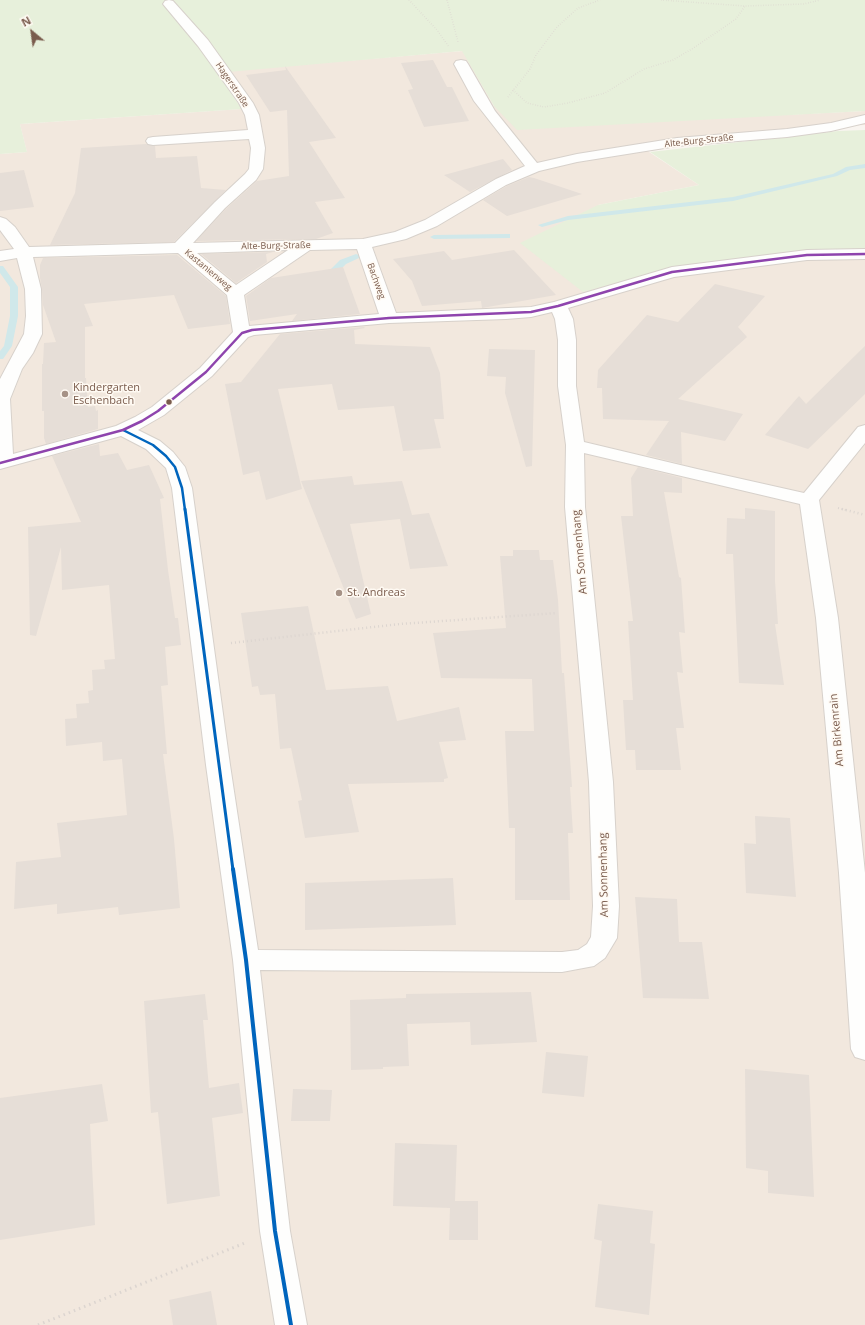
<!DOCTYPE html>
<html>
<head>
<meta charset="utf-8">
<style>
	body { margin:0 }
	#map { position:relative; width:865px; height:1325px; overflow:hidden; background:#f9f5f0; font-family:"Open Sans",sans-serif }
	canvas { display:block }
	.north { position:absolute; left:12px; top:12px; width:40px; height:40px; -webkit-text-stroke:3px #fffaf3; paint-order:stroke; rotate:331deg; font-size:11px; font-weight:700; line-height:16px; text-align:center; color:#7a5c4d }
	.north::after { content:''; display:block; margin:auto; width:14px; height:18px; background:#7a5c4d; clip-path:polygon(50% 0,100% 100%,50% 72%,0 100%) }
</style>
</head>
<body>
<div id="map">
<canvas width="865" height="1325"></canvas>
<div class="north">N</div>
</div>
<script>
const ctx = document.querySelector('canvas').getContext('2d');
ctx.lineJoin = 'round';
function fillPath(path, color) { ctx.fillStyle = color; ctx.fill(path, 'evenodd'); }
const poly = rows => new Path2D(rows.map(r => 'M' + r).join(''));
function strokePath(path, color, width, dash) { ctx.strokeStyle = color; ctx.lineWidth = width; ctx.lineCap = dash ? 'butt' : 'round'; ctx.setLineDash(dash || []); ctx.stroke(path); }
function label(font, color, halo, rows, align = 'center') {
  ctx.font = font + ' "Open Sans",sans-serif'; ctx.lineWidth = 3; ctx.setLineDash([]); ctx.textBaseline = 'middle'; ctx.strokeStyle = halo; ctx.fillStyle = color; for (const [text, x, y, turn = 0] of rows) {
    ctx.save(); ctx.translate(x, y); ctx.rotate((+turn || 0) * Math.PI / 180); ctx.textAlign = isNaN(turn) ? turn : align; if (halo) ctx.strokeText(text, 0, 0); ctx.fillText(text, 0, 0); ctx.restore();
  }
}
fillPath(poly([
	[463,51,494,106,784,115,865,111,865,125,828,126,646,150,699,185,598,205,668,269,865,249,865,1325,0,1325,0,154,27,152,20,124,256,108,227,71]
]), '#f2e8de');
fillPath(poly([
	[0,0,865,0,865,111,517,130,494,106,462,51,217,73,242,109,20,124,27,152,0,154],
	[865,130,865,249,668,269,583,292,520,243,598,205,699,185,650,152,838,131]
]), '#e7f0db');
fillPath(poly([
	[865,164,865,168,850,170,837,176,733,201,568,220,542,227,538,225,568,216,733,197,833,174,846,167,865,164],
	[507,234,510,234,510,238,434,239,430,237,434,235,507,234],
	[356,254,360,256,359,258,346,264,332,278,326,278,326,274,340,260,356,254],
	[0,266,3,266,18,287,18,316,12,346,3,359,0,359,0,351,4,346,10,316,10,287,0,273,0,266]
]), '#d0e8ea');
fillPath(poly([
	[433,60,447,87,452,87,469,121,424,127,408,90,413,89,401,63],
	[285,66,336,138,309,142,345,198,315,202,333,233,316,239,196,241,226,209,257,181,289,176,287,110,270,112,246,75,286,70],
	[146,144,155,146,156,158,197,156,201,188,226,190,174,242,50,245,75,193,81,148],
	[503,159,512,170,470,192,444,175],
	[24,170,34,207,0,211,0,173],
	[529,177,534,178,582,194,507,216,483,200,507,186],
	[514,250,556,295,482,308,481,301,422,306,412,281,393,259,444,251,452,260],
	[273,252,266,254,267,262,236,283,201,254],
	[177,255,226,296,230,324,188,329,174,295,84,304,93,326,85,327,85,378,86,378,88,407,95,406,96,411,98,410,98,429,46,444,44,438,44,411,42,411,42,364,43,364,44,343,56,342,43,305,42,289,40,278,40,265,43,258],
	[343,267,360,314,292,321,297,314,250,321,246,296,271,278],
	[715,284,765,296,738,327,747,337,678,399,743,414,725,441,681,432,682,464,646,455,669,421,603,419,602,388,597,388,598,370,647,315,678,322],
	[364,327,365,328,354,330,355,344,430,347,440,373,444,419,434,419,441,448,403,451,394,406,338,410,332,384,278,389,302,489,266,500,259,471,243,475,225,384,241,382,280,334],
	[865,346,865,394,808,449,765,435,799,396,806,404],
	[489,349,535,350,532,466,526,467,505,393,506,377,487,376],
	[99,444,100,456,118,453,127,470,149,465,164,498,160,499,168,570,175,618,178,618,181,645,165,647,168,685,161,686,167,754,163,754,174,839,180,908,119,915,118,907,57,914,57,904,14,909,16,862,61,857,57,823,127,815,122,759,103,761,102,742,66,746,65,719,77,718,76,704,89,703,88,691,93,690,92,670,105,669,104,660,115,659,109,585,62,590,61,547,36,636,30,635,28,527,81,522,52,456],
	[638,467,682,478,682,493,664,492,679,577,681,578,685,633,679,632,683,673,677,672,684,728,676,728,681,770,636,770,635,750,626,750,623,700,633,700,628,621,633,621,621,516,633,516,631,478],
	[352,476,354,485,402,481,412,515,429,513,448,566,410,569,400,519,350,524,371,614,356,619,301,481],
	[745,508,775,511,775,581,778,624,775,624,784,685,739,683,733,554,726,554,727,518,745,519],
	[513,550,539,550,540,560,553,560,558,600,562,673,564,673,572,787,570,787,573,833,568,833,570,900,515,900,515,828,509,828,505,731,534,731,532,679,441,678,433,633,506,628,500,556,513,556],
	[308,606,326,690,388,686,397,721,459,707,466,740,439,742,448,778,444,779,444,782,348,784,359,832,305,838,298,801,302,800,291,748,280,749,275,694,260,695,258,686,252,687,241,613],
	[755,816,790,818,796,897,746,893,744,843,756,844],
	[453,878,456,925,305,930,305,883],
	[635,897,677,899,679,942,702,942,709,999,643,998],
	[531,992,537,1042,471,1045,470,1022,407,1024,409,1066,383,1067,383,1069,351,1070,350,1000,406,998,406,994],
	[205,994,208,1020,203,1020,209,1088,239,1083,243,1113,212,1118,220,1196,167,1204,158,1112,151,1113,144,1001],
	[546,1052,588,1056,584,1097,542,1093],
	[745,1069,809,1075,814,1197,768,1193,768,1171,746,1168],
	[102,1084,108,1121,90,1124,95,1225,0,1240,0,1098],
	[293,1089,332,1090,330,1121,291,1121],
	[395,1143,457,1145,455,1201,478,1201,478,1240,449,1240,450,1208,393,1206],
	[598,1204,653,1211,650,1243,655,1244,649,1315,595,1307,602,1241,594,1239],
	[211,1291,217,1325,173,1325,169,1300]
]), '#e6ded7');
const minor = poly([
	[169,0,173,1,208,40,253,103,259,115,265,148,263,169,256,180,225,208,193,243,363,239,395,232,425,220,496,179,525,166,474,101,454,64,456,61,461,60,466,61,468,64,495,111,537,163,577,154,677,138,787,129,831,123,865,115,865,123,831,131,787,137,677,146,577,162,539,171,506,185,437,226,406,239,372,247,396,313,531,307,554,302,672,267,807,250,865,249,865,259,807,260,674,277,568,308,573,319,576,340,576,386,584,442,697,469,804,493,858,427,865,425,865,443,819,500,838,618,865,873,865,1060,855,1057,851,1049,839,873,816,618,800,504,584,453,585,507,613,782,619,906,617,938,605,958,594,966,562,972,260,970,290,1231,307,1325,275,1325,260,1231,233,960,206,765,172,488,166,468,146,449,121,436,0,469,0,379,24,334,26,316,25,289,17,258,0,261,0,251,14,249,0,230,0,217,6,219,15,227,29,247,175,243,215,202,245,174,249,169,251,148,249,139,153,145,148,144,146,141,148,138,153,137,248,130,245,115,239,103,198,46,163,4,165,1,169,0],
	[357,249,379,314,249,326,244,295,310,250,357,249],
	[288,250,236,285,197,253,288,250],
	[178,253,227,295,233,332,200,368,152,407,135,417,116,426,13,454,10,399,22,369,33,353,42,334,41,289,33,257,178,253],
	[552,312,555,319,558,340,558,386,566,445,565,507,589,782,593,906,591,937,587,944,578,950,562,952,258,950,230,765,192,488,185,467,173,452,160,441,138,430,164,415,212,376,248,337,254,335,389,323,506,319,531,317,552,312]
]);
strokePath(minor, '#d7d1cb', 2);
strokePath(poly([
	[409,0,437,30,449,47],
	[447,0,458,42],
	[661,0,745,6,804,4,820,0],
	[513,90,527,103,544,107,568,103,605,93,644,69,673,60,692,49,736,19,745,6],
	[508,97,530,69,536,55,557,27,578,8,600,0]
]), '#dcd5d0', 1.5, [0.5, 2]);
strokePath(poly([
	[838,508,846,510]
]), '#dcd5d0', 2, [1, 2.5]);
strokePath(poly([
	[842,509,865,515],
	[231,643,400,624,557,613]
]), '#dcd5d0', 2.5, [1, 3]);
strokePath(poly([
	[38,1325,245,1243]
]), '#dcd5d0', 3, [1.5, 4]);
fillPath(minor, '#fefefd');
strokePath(poly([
	[123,430,153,445,166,456,175,467,182,488,185,510]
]), '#0065bd', 2.5);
strokePath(poly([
	[185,509,233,870]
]), '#0065bd', 3);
strokePath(poly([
	[233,869,246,960,275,1231,291,1325]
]), '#0065bd', 4);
strokePath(poly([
	[0,463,123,430,142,421,158,411,206,372,242,333,252,330,389,318,531,312,558,306,672,272,807,255,865,254]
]), '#8e44ad', 2.5);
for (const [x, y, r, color] of [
	[65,394,4,"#a69286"],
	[169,402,3.5,"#7a5c4d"],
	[339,593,4,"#a69286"]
]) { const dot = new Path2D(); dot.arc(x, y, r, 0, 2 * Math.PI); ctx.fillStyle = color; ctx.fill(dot); strokePath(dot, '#fffaf3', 1.5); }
label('9px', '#7a5c4d', '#fffaf3', [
	["Hagerstraße",232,85,56],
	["Alte-Burg-Straße",699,141,-6],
	["Alte-Burg-Straße",276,246,-1],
	["Kastanienweg",208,270,40],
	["Bachweg",376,281,70]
]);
label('11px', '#7a5c4d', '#fffaf3', [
	["Kindergarten",73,388],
	["Eschenbach",73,401],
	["St. Andreas",347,593]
], 'left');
label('11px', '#7a5c4d', '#fffaf3', [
	["Am Sonnenhang",580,552,-95],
	["Am Birkenrain",837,730,-95],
	["Am Sonnenhang",604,875,-91]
]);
</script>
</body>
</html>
